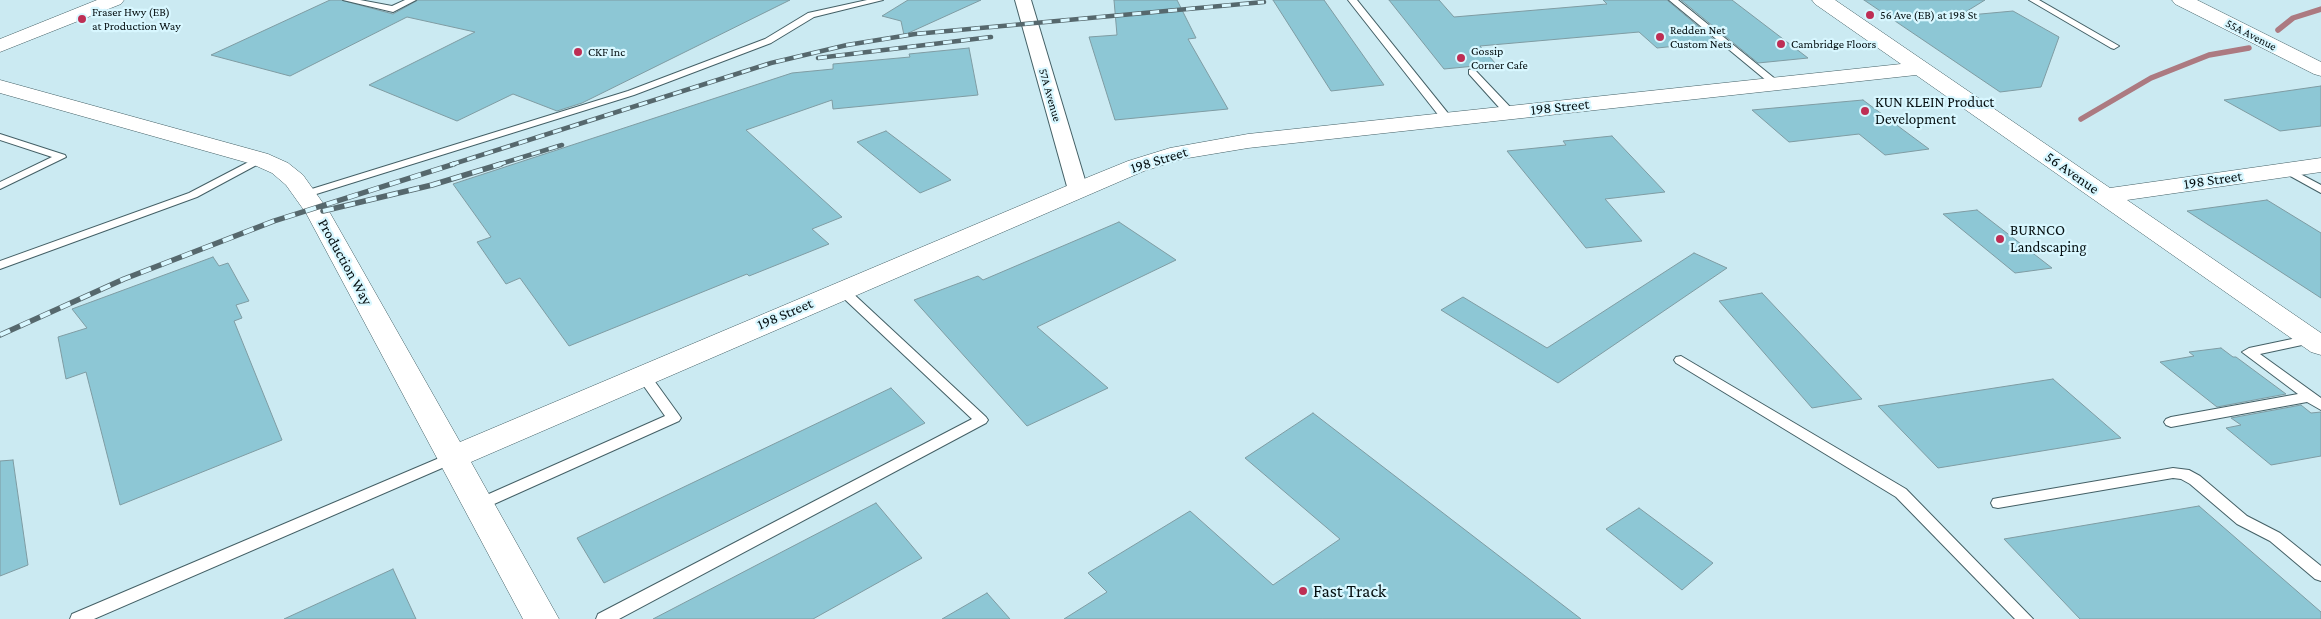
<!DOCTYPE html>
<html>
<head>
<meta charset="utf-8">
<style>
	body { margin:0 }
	canvas { display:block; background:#cbeaf2 }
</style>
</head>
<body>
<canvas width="2321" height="619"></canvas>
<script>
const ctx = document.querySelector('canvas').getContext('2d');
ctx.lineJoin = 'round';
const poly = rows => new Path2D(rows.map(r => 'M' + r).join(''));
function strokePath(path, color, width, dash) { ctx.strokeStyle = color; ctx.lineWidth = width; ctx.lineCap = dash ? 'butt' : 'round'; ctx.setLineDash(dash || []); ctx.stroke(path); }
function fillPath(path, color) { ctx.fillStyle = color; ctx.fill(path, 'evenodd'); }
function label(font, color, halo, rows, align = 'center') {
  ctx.font = font + ' "Crimson Pro",serif'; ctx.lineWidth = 4.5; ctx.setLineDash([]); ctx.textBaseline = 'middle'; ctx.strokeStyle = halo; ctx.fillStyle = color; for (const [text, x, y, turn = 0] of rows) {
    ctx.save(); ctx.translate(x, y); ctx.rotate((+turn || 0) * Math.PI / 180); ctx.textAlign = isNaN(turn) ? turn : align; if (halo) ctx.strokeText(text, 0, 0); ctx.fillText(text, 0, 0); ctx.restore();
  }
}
strokePath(poly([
	[2278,30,2293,18,2321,9],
	[2081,119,2151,78,2209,55,2249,48]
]), '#ac7a81', 5.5);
const building = poly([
	[330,0,341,0,393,14,418,0,790,0,582,103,557,111,513,94,457,121,369,85,475,32,407,17,290,76,211,55,330,0],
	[908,0,981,0,904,35,901,21,882,16,908,0],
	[1114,0,1177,0,1196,38,1188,39,1228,109,1115,120,1089,37,1117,35,1114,0],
	[1273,0,1324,0,1384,85,1331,91,1273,0],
	[1389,0,1439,0,1454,17,1607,4,1603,0,1667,0,1717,42,1657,48,1639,32,1480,46,1496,64,1444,69,1389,0],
	[1681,0,1732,0,1808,58,1758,63,1681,0],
	[1864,0,1985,0,1959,16,2013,11,2059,37,2041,87,2000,92,1864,0],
	[969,48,978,95,833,109,832,100,746,130,842,217,812,229,829,244,749,276,747,274,569,346,520,278,506,284,477,242,491,237,453,184,792,73,833,69,833,64,910,57,909,54,969,48],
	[2321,86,2321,126,2280,131,2224,100,2321,86],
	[1863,100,1929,149,1885,155,1859,134,1789,142,1752,110,1863,100],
	[886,131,951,180,920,193,857,142,886,131],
	[1612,136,1665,192,1605,199,1642,241,1586,248,1507,151,1566,145,1563,141,1612,136],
	[2267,200,2321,233,2321,298,2187,211,2267,200],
	[1977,210,2052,268,2015,273,1943,214,1977,210],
	[1119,222,1176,260,1037,327,1108,388,1027,426,914,300,978,276,983,280,1119,222],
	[1694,253,1727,268,1558,383,1441,310,1463,297,1547,348,1694,253],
	[213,257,219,266,228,263,249,301,236,305,242,318,234,321,282,440,120,505,86,372,66,379,58,337,87,328,72,309,213,257],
	[1762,293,1862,399,1812,408,1719,301,1762,293],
	[2221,348,2233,357,2236,357,2286,394,2217,407,2160,362,2194,356,2189,352,2221,348],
	[2053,379,2121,438,1938,468,1878,406,2053,379],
	[891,388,925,423,604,583,577,538,891,388],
	[2301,405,2311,413,2321,412,2321,456,2271,465,2226,428,2241,425,2231,418,2301,405],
	[1313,413,1581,619,1064,619,1107,592,1088,573,1190,511,1273,585,1340,539,1245,458,1313,413],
	[13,460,28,565,0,576,0,461,13,460],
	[876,503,922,558,813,619,653,619,876,503],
	[2199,506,2321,612,2321,619,2080,619,2004,539,2199,506],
	[1639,508,1713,563,1682,590,1606,529,1639,508],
	[393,569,416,619,284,619,393,569],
	[987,593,1010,619,942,619,987,593]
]);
fillPath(building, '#8dc7d5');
strokePath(building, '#7f9ca3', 1);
const lane = poly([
	[343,0,360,0,392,6,405,0,416,0,393,12,343,0],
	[867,0,883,0,814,17,771,43,634,95,310,196,302,196,300,194,302,192,628,91,765,39,808,13,867,0],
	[1348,0,1357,0,1451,117,1451,121,1443,121,1348,0],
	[1669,0,1678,0,1779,82,1779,86,1773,86,1669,0],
	[2029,0,2039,0,2119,46,2114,49,2111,48,2029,0],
	[1472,69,1475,70,1513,110,1513,114,1505,114,1469,74,1469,70,1472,69],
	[0,134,65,155,66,157,0,189,0,182,52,157,0,140,0,134],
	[260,156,264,157,264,161,197,197,0,269,0,261,189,193,260,156],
	[2287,167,2321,185,2321,193,2283,172,2282,170,2287,167],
	[842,286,846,287,986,417,988,420,986,423,619,619,596,619,598,614,972,419,838,293,836,290,842,286],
	[2311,335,2316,336,2317,339,2316,342,2260,354,2321,398,2321,410,2307,402,2171,427,2166,425,2164,422,2166,419,2171,417,2298,394,2242,352,2249,348,2311,335],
	[1681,356,1906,489,2033,619,2015,619,1896,497,1676,363,1674,360,1676,357,1681,356],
	[643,371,648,372,679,415,681,418,679,421,483,509,478,510,473,509,471,505,473,501,665,416,636,375,643,371],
	[451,453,456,454,458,458,456,462,94,619,70,619,72,614,451,453],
	[2173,468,2189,470,2200,476,2247,516,2280,533,2321,566,2321,581,2315,579,2270,541,2237,524,2190,484,2181,479,2173,478,1998,508,1993,507,1991,503,1993,499,1998,498,2173,468]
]);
const street = poly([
	[1015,0,1031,0,1088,190,1085,194,1078,196,1071,194,1068,190,1015,0]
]);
const secondary = poly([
	[97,0,124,0,121,4,0,52,0,39,97,0],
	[1812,0,1835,0,2110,188,2321,158,2321,172,2127,200,2321,333,2321,355,2311,352,1916,75,1248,148,1182,159,1144,171,471,462,559,619,523,619,306,213,286,185,272,173,252,164,0,93,0,80,268,154,288,163,303,175,330,213,460,442,1069,185,1128,161,1170,148,1248,134,1901,64,1815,4,1812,0],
	[2172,0,2197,0,2321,62,2321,76,2314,74,2175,4,2172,0]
]);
strokePath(lane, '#446066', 2);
strokePath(street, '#446066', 2);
strokePath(secondary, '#446066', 1);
fillPath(lane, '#fff');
fillPath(street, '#fff');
fillPath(secondary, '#fff');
const railFar1 = poly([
	[818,58,991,37],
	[450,165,771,63,847,45,915,34,1264,2],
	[497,165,562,145]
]);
const rail = poly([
	[323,211,432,185,501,164],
	[0,335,124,279,274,221,454,164]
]);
strokePath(railFar1, '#56686d', 4.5);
strokePath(rail, '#56686d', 5.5);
strokePath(railFar1, '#d8f7ff', 3, [9]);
strokePath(rail, '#d8f7ff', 4, [11]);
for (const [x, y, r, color] of [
	[1870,15,5,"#be2e54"],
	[82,19,5,"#be2e54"],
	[1660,37,5,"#be2e54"],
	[1781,44,5,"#be2e54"],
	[578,52,5,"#be2e54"],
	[1461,58,5,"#be2e54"],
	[1865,111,5,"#be2e54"],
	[2000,239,5,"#be2e54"],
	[1303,591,5,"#be2e54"]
]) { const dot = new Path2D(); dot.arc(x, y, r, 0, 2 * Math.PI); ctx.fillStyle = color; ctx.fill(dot); strokePath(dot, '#d8f7ff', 2); }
label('12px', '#050f11', '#d8f7ff', [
	["Fraser Hwy (EB)",92,12],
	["at Production Way",92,26],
	["56 Ave (EB) at 198 St",1880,15],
	["Redden Net",1670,30],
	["Custom Nets",1670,44],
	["Cambridge Floors",1791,44],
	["Gossip",1471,51],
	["Corner Cafe",1471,65],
	["CKF Inc",588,52]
], 'left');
label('12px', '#050f11', '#d8f7ff', [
	["55A Avenue",2251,35,27],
	["57A Avenue",1050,95,74]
]);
label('15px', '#050f11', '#d8f7ff', [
	["KUN KLEIN Product",1875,102],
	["Development",1875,119],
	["BURNCO",2010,230],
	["Landscaping",2010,247]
], 'left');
label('15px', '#050f11', '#d8f7ff', [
	["198 Street",1560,107,-6],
	["198 Street",1159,160,-17],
	["56 Avenue",2072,173,35],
	["198 Street",2213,180,-8],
	["Production Way",345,262,61],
	["198 Street",785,314,-23]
]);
label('18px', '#050f11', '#d8f7ff', [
	["Fast Track",1313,591]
], 'left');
</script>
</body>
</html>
